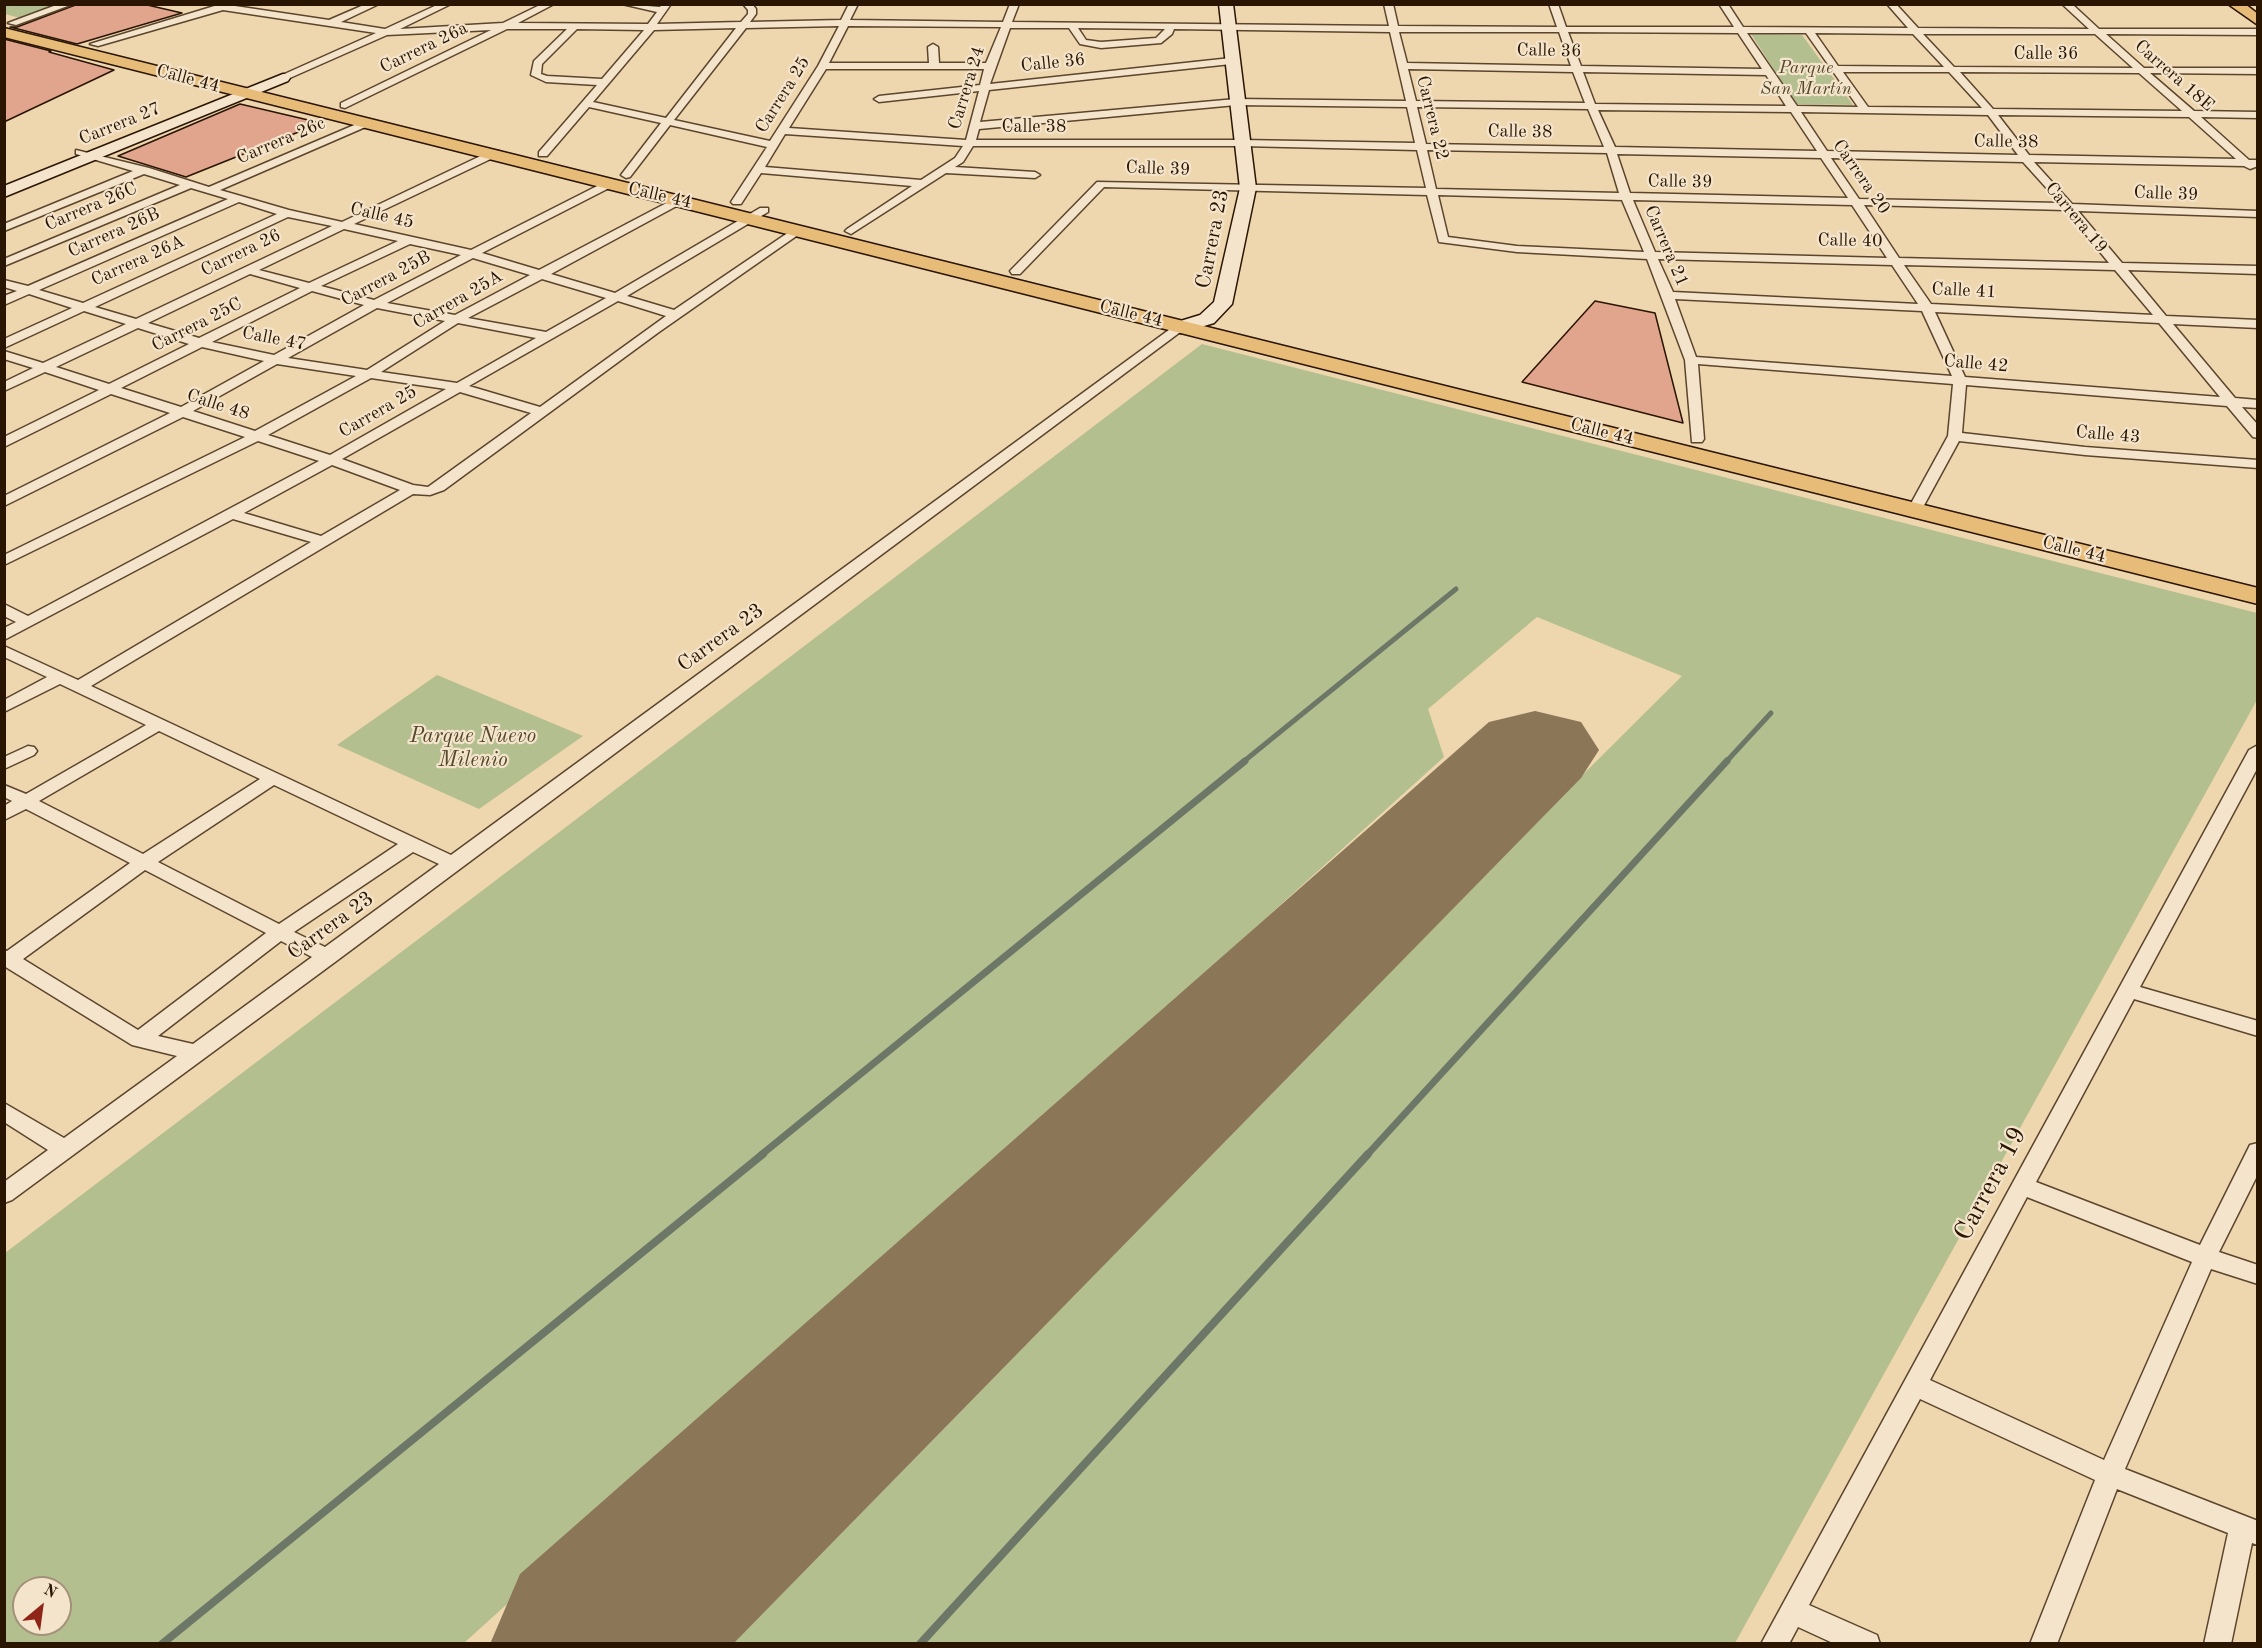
<!DOCTYPE html>
<html>
<head>
<meta charset="utf-8">
<style>
	body { margin:0 }
	#map { position:relative; width:2262px; height:1648px; overflow:hidden; background:#eed6af; font-family:"Old Standard TT",serif }
	canvas { display:block }
	.frame { position:absolute; inset:0; border:6px solid #2a1500; pointer-events:none }
	.north { position:absolute; left:12px; top:1576px; width:60px; height:60px; box-sizing:border-box; background:#f4e4cb; border:2px solid #a3917a; border-radius:50%; rotate:29deg; font-size:16px; font-weight:700; line-height:24px; text-align:center; color:#2a1500 }
	.north::after { content:''; display:block; margin:auto; width:21px; height:27px; background:#8f2418; clip-path:polygon(50% 0,100% 100%,50% 72%,0 100%) }
</style>
</head>
<body>
<div id="map">
<canvas width="2262" height="1648"></canvas>
<div class="frame"></div>
<div class="north">N</div>
</div>
<script>
const ctx = document.querySelector('canvas').getContext('2d');
ctx.lineJoin = 'round';
function fillPath(path, color) { ctx.fillStyle = color; ctx.fill(path, 'evenodd'); }
const poly = rows => new Path2D(rows.map(r => 'M' + r).join(''));
function strokePath(path, color, width, dash) { ctx.strokeStyle = color; ctx.lineWidth = width; ctx.lineCap = dash ? 'butt' : 'round'; ctx.setLineDash(dash || []); ctx.stroke(path); }
function label(font, color, halo, rows, align = 'center') {
  ctx.font = font + ' "Old Standard TT",serif'; ctx.lineWidth = 4.5; ctx.setLineDash([]); ctx.textBaseline = 'middle'; ctx.strokeStyle = halo; ctx.fillStyle = color; for (const [text, x, y, turn = 0] of rows) {
    ctx.save(); ctx.translate(x, y); ctx.rotate((+turn || 0) * Math.PI / 180); ctx.textAlign = isNaN(turn) ? turn : align; if (halo) ctx.strokeText(text, 0, 0); ctx.fillText(text, 0, 0); ctx.restore();
  }
}
fillPath(poly([
	[5,5,63,5,20,18,5,14],
	[1751,34,1802,35,1853,105,1796,104],
	[1202,344,2257,613,2257,700,1735,1643,710,1643,1682,676,1537,617,1428,709,1444,757,464,1643,5,1643,5,1253],
	[24,1588,60,1588,60,1624,24,1624],
	[437,675,583,736,479,809,337,745]
]), '#b4bf8f');
strokePath(poly([
	[1243,762,1456,589],
	[1726,762,1771,713]
]), '#6d7767', 5);
strokePath(poly([
	[761,1155,1245,761],
	[1367,1155,1727,761]
]), '#6d7767', 7);
strokePath(poly([
	[162,1644,763,1154],
	[920,1644,1368,1154]
]), '#6d7767', 8);
fillPath(poly([
	[1535,711,1581,722,1599,750,1581,778,733,1644,490,1644,520,1574,1489,722,1535,711]
]), '#8c7658');
const building = poly([
	[78,4,143,4,182,13,77,44,10,27,17,27,78,4],
	[4,39,51,51,49,52,114,70,4,122,4,39],
	[240,104,321,123,186,177,118,156,240,104],
	[1595,301,1655,313,1683,423,1522,382,1595,301]
]);
fillPath(building, '#e1a48c');
strokePath(building, '#2a1500', 1.5);
const street = poly([
	[59,4,73,4,16,25,8,23,59,4],
	[221,4,237,4,235,6,329,20,366,4,379,4,341,22,385,29,439,4,451,4,400,29,503,23,542,4,554,4,518,23,648,24,657,12,622,4,660,7,662,4,671,4,657,24,741,22,748,14,748,10,743,4,752,4,756,9,756,14,750,22,841,20,849,4,858,4,850,20,1003,22,1010,4,1019,4,1012,22,1389,26,1384,4,1393,4,1398,26,1557,27,1549,4,1558,4,1566,27,1734,27,1719,4,1728,4,1743,27,1908,28,1887,4,1896,4,1918,28,2089,29,2062,4,2072,4,2099,29,2258,29,2258,35,2106,34,2144,68,2258,68,2258,74,2150,73,2194,111,2258,112,2258,118,2201,117,2249,160,2258,160,2258,166,2250,169,2244,166,2034,162,2072,204,2258,211,2258,217,2078,211,2122,263,2258,266,2258,274,2128,270,2166,316,2258,320,2258,328,2173,324,2235,398,2258,400,2258,408,2242,407,2258,425,2258,438,2253,437,2227,406,1966,385,1962,433,2085,447,2258,460,2258,468,2085,455,1959,441,1922,509,1915,513,1908,509,1948,436,1953,384,1698,364,1704,439,1702,442,1692,442,1685,360,1647,259,1517,252,1439,242,1427,195,1104,187,1020,274,1012,274,1010,271,1097,182,1426,188,1417,150,1241,146,973,146,963,162,955,167,1035,172,1040,175,1035,178,946,173,851,234,845,231,847,229,912,186,761,173,741,204,733,204,731,202,767,147,670,125,630,177,626,178,621,175,661,123,589,107,547,156,539,156,539,152,597,85,546,82,531,75,534,61,567,29,507,29,345,108,341,107,341,103,491,30,387,35,283,81,280,80,280,76,376,33,223,10,98,46,90,44,221,4],
	[839,26,818,66,770,141,674,120,746,28,839,26],
	[848,26,1001,27,986,63,939,63,938,47,933,44,928,47,929,63,829,63,848,26],
	[736,28,666,118,593,102,654,30,736,28],
	[1010,28,1069,28,1080,44,1101,48,1161,43,1172,34,1174,29,1390,32,1406,101,1236,99,980,122,989,90,1231,64,1236,61,1231,58,990,84,1010,28],
	[1078,28,1165,29,1156,38,1101,42,1086,40,1078,28],
	[577,29,644,30,602,79,547,76,541,74,542,64,577,29],
	[1399,32,1559,32,1571,66,1407,63,1399,32],
	[1568,32,1738,33,1762,69,1581,66,1568,32],
	[1747,33,1806,33,1858,107,1797,106,1747,33],
	[1815,33,1913,34,1944,67,1838,66,1815,33],
	[1923,34,2095,34,2133,68,1954,67,1923,34],
	[826,69,984,69,980,85,879,96,874,99,879,102,979,91,966,140,789,128,826,69],
	[1408,69,1573,72,1585,103,1416,101,1408,69],
	[1583,72,1766,75,1786,106,1595,104,1583,72],
	[1843,72,1949,72,1982,108,1868,107,1843,72],
	[1960,72,2139,73,2182,111,1993,109,1960,72],
	[1236,105,1407,107,1415,143,1241,140,976,140,979,129,1236,105],
	[1417,107,1588,109,1604,147,1426,144,1417,107],
	[1598,110,1791,112,1817,151,1615,147,1598,110],
	[1801,112,1988,115,2018,155,1827,151,1801,112],
	[1998,115,2189,117,2236,159,2029,155,1998,115],
	[785,134,963,146,955,158,921,180,765,167,785,134],
	[1427,150,1607,153,1619,193,1436,189,1427,150],
	[1617,154,1821,158,1848,198,1630,193,1617,154],
	[1831,158,2023,162,2060,203,1859,199,1831,158],
	[1438,195,1622,200,1644,252,1517,246,1448,237,1438,195],
	[1633,200,1852,205,1887,258,1655,252,1633,200],
	[1864,205,2066,210,2109,263,1899,258,1864,205],
	[1658,259,1892,265,1918,304,1673,292,1658,259],
	[1904,265,2115,270,2153,315,1931,304,1904,265],
	[1675,299,1922,311,1952,376,1696,357,1675,299],
	[1935,312,2159,323,2220,397,1965,377,1935,312],
	[366,120,371,123,370,125,220,190,289,210,342,222,491,151,499,151,499,155,354,224,471,250,605,182,613,182,613,186,482,253,539,270,676,198,684,198,684,202,551,274,615,293,760,208,768,208,768,212,627,296,674,310,795,228,799,227,805,230,659,332,444,490,430,495,413,494,91,686,451,855,1177,324,1181,323,1187,327,335,962,12,1200,4,1203,4,1182,48,1150,4,1122,4,1103,64,1138,177,1056,132,1045,4,966,4,950,7,951,130,863,26,809,4,820,4,806,12,801,4,797,4,785,26,794,146,725,60,684,4,712,4,700,47,677,4,657,4,646,78,680,311,542,233,519,4,640,4,628,16,622,4,616,4,604,28,616,319,461,258,441,4,565,4,555,245,437,183,417,4,506,4,496,170,413,111,394,4,447,4,437,99,390,45,372,4,391,4,382,33,368,4,359,4,351,43,363,126,324,84,311,4,348,4,339,72,308,29,294,4,305,4,296,17,291,4,287,4,280,28,286,228,199,191,188,4,266,4,259,180,185,144,174,4,231,4,224,133,171,76,154,76,150,149,168,209,187,366,120],
	[239,202,277,214,83,303,39,290,239,202],
	[288,217,332,226,136,319,95,307,288,217],
	[344,229,398,241,309,283,259,270,344,229],
	[410,244,461,255,374,300,321,286,410,244],
	[473,258,530,275,455,315,387,303,473,258],
	[250,274,300,288,199,338,148,323,250,274],
	[542,279,606,298,546,332,468,318,542,279],
	[312,291,364,305,274,355,212,342,312,291],
	[618,301,666,316,540,407,469,386,618,301],
	[377,308,445,321,367,370,288,358,377,308],
	[458,323,536,338,457,383,381,372,458,323],
	[138,328,189,344,109,384,56,367,138,328],
	[202,347,264,361,181,407,121,388,202,347],
	[277,364,356,376,255,431,193,411,277,364],
	[371,378,446,389,330,455,268,435,371,378],
	[460,392,531,413,428,487,413,485,342,459,460,392],
	[332,465,400,490,321,536,244,513,332,465],
	[159,731,260,779,143,854,39,801,159,731],
	[274,785,398,844,279,924,158,862,274,785],
	[413,852,439,864,325,947,294,932,413,852],
	[145,870,266,933,138,1030,23,959,145,870],
	[281,941,312,957,193,1044,158,1036,281,941],
	[2258,745,2258,767,2140,987,2258,1021,2258,1036,2134,999,2036,1182,2200,1245,2250,1145,2258,1143,2258,1174,2219,1252,2258,1265,2258,1284,2211,1269,2125,1469,2258,1521,2258,1545,2252,1543,2231,1644,2204,1644,2228,1533,2117,1489,2057,1644,2030,1644,2095,1480,1920,1399,1809,1605,1877,1635,1880,1644,1835,1644,1798,1627,1789,1644,1761,1644,2249,750,2258,745],
	[2027,1197,2192,1262,2104,1460,1930,1380,2027,1197],
	[28,746,34,747,37,751,34,755,4,769,4,757,28,746]
]);
const secondary = poly([
	[1219,4,1233,4,1256,188,1232,304,1214,323,1181,333,1174,331,1172,327,1174,323,1200,315,1214,302,1240,188,1219,4],
	[283,74,288,75,290,78,288,81,4,197,4,186,283,74]
]);
const primary = poly([
	[2228,4,2245,4,2258,14,2258,25,2228,4],
	[4,28,2258,588,2258,604,4,37,4,28]
]);
strokePath(street, '#5b452c', 3);
strokePath(secondary, '#2a1500', 3);
strokePath(primary, '#2a1500', 3);
fillPath(street, '#f4e4cb');
fillPath(secondary, '#f4e4cb');
fillPath(primary, '#e7bb78');
label('18px', '#2a1500', '#f4e4cb', [
	["Carrera 26a",424,48,-26],
	["Calle 36",1549,51,1],
	["Calle 36",2046,54],
	["Calle 36",1053,63,-6],
	["Carrera 18E",2174,76,41],
	["Calle 44",188,79,15],
	["Carrera 24",967,88,-73],
	["Carrera 25",783,95,-58],
	["Carrera 22",1432,118,76],
	["Carrera 27",120,124,-22],
	["Calle 38",1034,127],
	["Calle 38",1520,132,1],
	["Carrera 26c",281,141,-23],
	["Calle 38",2006,142,1],
	["Calle 39",1158,169,2],
	["Carrera 20",1861,177,55],
	["Calle 39",1680,182,1],
	["Calle 39",2166,194,2],
	["Calle 44",660,196,13],
	["Carrera 26C",91,207,-23],
	["Calle 45",382,216,13],
	["Carrera 19",2076,218,50],
	["Carrera 26B",114,233,-24],
	["Calle 40",1850,241,1],
	["Carrera 21",1666,246,67],
	["Carrera 26",241,253,-26],
	["Carrera 26A",138,261,-24],
	["Carrera 25B",386,279,-28],
	["Calle 41",1964,291,3],
	["Carrera 25A",458,300,-30],
	["Calle 44",1131,314,14],
	["Carrera 25C",197,325,-27],
	["Calle 47",274,339,11],
	["Calle 42",1976,364,5],
	["Calle 48",218,405,18],
	["Carrera 25",378,412,-30],
	["Calle 44",1602,432,14],
	["Calle 43",2108,435,5],
	["Calle 44",2074,550,14]
]);
label('italic 18px', '#53482b', '#f4e4cb', [
	["Parque",1806,68],
	["San Martín",1806,89]
]);
label('21px', '#2a1500', '#f4e4cb', [
	["Carrera 23",1213,239,-79],
	["Carrera 23",721,638,-36],
	["Carrera 23",331,926,-36]
]);
label('italic 21px', '#53482b', '#f4e4cb', [
	["Parque Nuevo",473,736],
	["Milenio",473,760]
]);
label('26px', '#2a1500', '#f4e4cb', [
	["Carrera 19",1991,1184,-62]
]);
</script>
</body>
</html>
